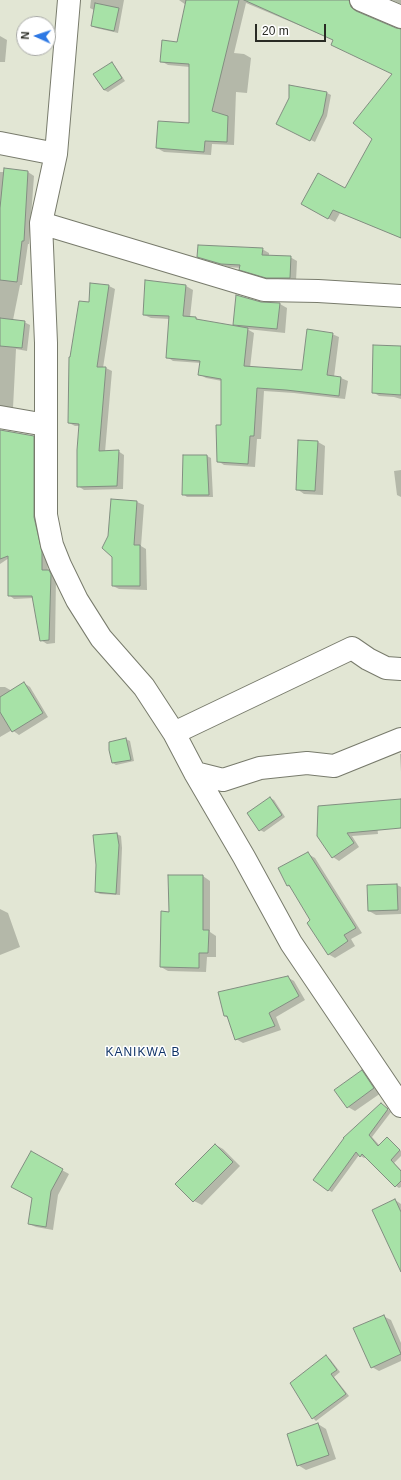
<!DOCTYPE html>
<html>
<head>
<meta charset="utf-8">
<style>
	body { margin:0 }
	#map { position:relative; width:401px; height:1480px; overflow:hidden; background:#e2e6d4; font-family:Helvetica,sans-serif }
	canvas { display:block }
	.north { position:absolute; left:16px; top:16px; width:40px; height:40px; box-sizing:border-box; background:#fff; border:1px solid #a9aaa7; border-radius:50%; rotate:273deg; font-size:11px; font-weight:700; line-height:16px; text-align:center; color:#292b24 }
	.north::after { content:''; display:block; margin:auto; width:14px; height:18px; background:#2d78e4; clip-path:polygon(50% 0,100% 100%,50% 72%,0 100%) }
	.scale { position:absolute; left:255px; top:24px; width:71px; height:18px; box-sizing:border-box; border:2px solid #292b24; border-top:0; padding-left:5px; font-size:12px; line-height:14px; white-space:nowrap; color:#292b24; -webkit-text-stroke:3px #fff; paint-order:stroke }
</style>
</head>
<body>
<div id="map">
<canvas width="401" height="1480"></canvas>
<div class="north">N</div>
<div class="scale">20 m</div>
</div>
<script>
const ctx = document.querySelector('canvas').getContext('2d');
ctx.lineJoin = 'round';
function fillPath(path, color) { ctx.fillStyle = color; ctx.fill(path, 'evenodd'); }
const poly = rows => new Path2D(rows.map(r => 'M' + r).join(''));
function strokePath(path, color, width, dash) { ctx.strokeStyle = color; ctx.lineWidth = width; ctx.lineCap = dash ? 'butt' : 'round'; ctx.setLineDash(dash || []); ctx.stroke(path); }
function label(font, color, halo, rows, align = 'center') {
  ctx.font = font + ' Helvetica,sans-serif'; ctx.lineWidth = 3; ctx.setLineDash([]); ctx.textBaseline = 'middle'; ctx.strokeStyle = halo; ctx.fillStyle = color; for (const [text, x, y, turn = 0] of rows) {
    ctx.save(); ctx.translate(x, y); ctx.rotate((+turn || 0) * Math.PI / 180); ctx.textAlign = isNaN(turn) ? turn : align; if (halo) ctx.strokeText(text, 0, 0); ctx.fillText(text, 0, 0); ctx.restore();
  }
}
fillPath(poly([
	[91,0,124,0,118,33,96,28,92,26,94,10,90,8],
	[179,0,315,0,401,30,401,238,340,213,335,222,302,204,345,189,374,139,393,74,334,40,246,3,234,53,244,54,251,58,247,93,236,92,234,145,212,144,211,155,164,152,157,148,190,124,190,67,168,65,161,61,177,43,186,5],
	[392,0,401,0,401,4],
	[0,36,7,40,5,62,0,62],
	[112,64,115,66,125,81,108,92,104,90,95,75],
	[290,87,327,93,331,95,327,116,315,142,281,125,290,98],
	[5,170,28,172,34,176,29,244,28,244,22,285,20,285,13,320,24,322,30,325,27,351,16,349,13,408,0,409,0,172,5,172],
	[262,249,269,253,269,256,290,257,297,261,296,281,274,281,247,273,241,268,229,267,205,260,198,256],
	[146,282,186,286,193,290,190,317,196,318,201,321,240,327,234,324,260,303,280,304,287,308,285,333,247,329,254,333,250,368,303,372,332,334,339,337,334,377,341,378,348,381,345,399,294,393,264,391,261,439,257,439,255,467,224,465,218,461,222,426,222,381,206,378,199,374,201,363,173,361,167,357,170,319,151,318,144,315],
	[109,286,115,289,103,368,106,368,112,371,105,452,118,451,124,455,123,489,84,490,78,486,80,426,75,426,69,423,90,303],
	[401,347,401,399,394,397,379,396,373,392],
	[0,431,33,436,39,440,48,571,55,575,56,578,55,643,47,644,41,640,34,598,14,599,9,595,9,558,0,564],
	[318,442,325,446,323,495,304,494,297,489],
	[207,456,211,458,213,497,187,497,183,494],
	[401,470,401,497,397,495,394,471],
	[112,500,137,502,144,505,141,546,146,549,147,590,119,589,113,586,113,556,109,536],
	[24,683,30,687,48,717,19,735,12,730,0,737,0,687,5,687,12,691],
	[126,739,130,741,134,761,116,765,113,763,110,743],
	[400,754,401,754,401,772],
	[270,798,274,800,285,817,264,832,260,830],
	[375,806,378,834,352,836,359,847,339,861,333,857,319,807],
	[117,834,121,836,122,848,120,895,100,894,96,892],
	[308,854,315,858,362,933,351,939,355,946,335,958,328,954,312,921,292,888,288,886,279,869],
	[203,876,210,881,210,932,216,936,216,957,207,957,206,972,168,971,161,967,170,913],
	[397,885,401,887,401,914,376,915,369,911],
	[0,909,8,913,20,947,0,955],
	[287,977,294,981,305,1000,276,1017,281,1030,243,1043,236,1039,228,1018,225,1016],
	[362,1071,369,1076,381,1093,355,1111,348,1107],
	[385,1107,391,1112,372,1137,380,1146,387,1138,401,1151,401,1156,394,1163,401,1170,401,1187,399,1188,396,1186,366,1157,364,1158,359,1155,332,1192,328,1190],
	[216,1145,223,1149,240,1166,202,1205,194,1201,177,1184],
	[31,1153,69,1174,58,1195,53,1230,36,1227,29,1224,33,1198],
	[395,1200,401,1204,401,1250],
	[383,1316,391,1320,401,1343,401,1361,379,1371,372,1367],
	[326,1357,330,1359,340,1372,334,1377,349,1396,316,1421,313,1418],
	[318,1424,326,1429,336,1459,306,1470,298,1465]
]), '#0003');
const building = poly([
	[186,0,239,0,212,111,228,116,227,142,205,141,204,152,156,148,158,121,189,123,189,64,160,62,162,40,177,42,186,0],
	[244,0,349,0,351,7,356,11,396,28,401,29,401,238,333,210,328,219,301,204,318,173,345,188,372,139,353,123,392,74,331,45,333,40,244,0],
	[95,3,119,8,114,31,91,26,95,3],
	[112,62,122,78,104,90,93,74,112,62],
	[289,85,327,92,323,114,310,141,276,124,289,98,289,85],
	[4,168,28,171,24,241,22,241,17,282,0,280,0,208,4,168],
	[198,245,263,248,262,255,291,256,290,278,266,278,239,270,240,265,221,264,197,257,198,245],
	[145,280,186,285,183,316,196,317,196,319,248,328,244,366,302,370,307,329,333,333,327,375,341,377,339,396,286,390,257,388,254,436,250,436,248,464,217,462,216,425,221,425,221,379,198,375,200,361,166,358,169,316,143,315,145,280],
	[90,283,109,285,97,367,106,367,99,451,119,450,117,486,77,487,77,450,79,424,68,423,69,357,70,357,79,301,89,302,90,283],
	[236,295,261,302,280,303,277,329,233,325,236,295],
	[0,318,25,321,22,348,0,346,0,318],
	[373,345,401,346,401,395,372,393,373,345],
	[0,430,34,436,34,517,42,552,42,570,49,570,51,574,49,640,40,641,32,596,8,596,8,556,0,559,0,430],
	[298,440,318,441,315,491,296,490,298,440],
	[183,455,207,455,209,495,182,495,183,455],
	[111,499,137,501,134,545,140,545,140,586,112,586,112,557,102,548,108,536,111,499],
	[24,682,43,713,12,732,0,712,0,697,24,682],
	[126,738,131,760,112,763,109,750,109,742,126,738],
	[270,797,282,815,259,831,247,813,270,797],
	[401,799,401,828,347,833,354,843,332,858,317,836,318,806,401,799],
	[117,833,119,845,116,894,95,892,96,865,93,835,117,833],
	[308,852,356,928,344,935,348,941,328,955,307,923,310,920,289,885,287,886,278,868,308,852],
	[168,875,203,875,203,930,209,930,208,953,199,953,199,968,160,967,161,911,169,912,168,875],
	[397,884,398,910,368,911,367,885,397,884],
	[288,976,299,996,269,1013,275,1026,235,1040,227,1016,224,1016,218,992,288,976],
	[362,1070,374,1088,347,1108,334,1090,362,1070],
	[381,1103,388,1109,369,1135,378,1146,387,1137,400,1150,391,1160,401,1171,401,1181,395,1187,362,1154,360,1157,356,1152,328,1191,313,1180,344,1138,343,1138,381,1103],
	[215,1144,233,1162,193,1202,175,1184,215,1144],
	[31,1151,63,1169,51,1191,46,1227,28,1224,32,1198,11,1187,31,1151],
	[395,1199,401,1212,401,1272,372,1210,395,1199],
	[384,1315,401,1354,371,1368,353,1328,384,1315],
	[326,1355,337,1370,331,1374,346,1394,312,1419,290,1383,326,1355],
	[318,1423,329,1455,297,1466,287,1434,318,1423]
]);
fillPath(building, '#a7e2a7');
strokePath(building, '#828e81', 1);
const minor = poly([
	[69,0,56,154,41,223,46,343,46,515,52,545,60,565,77,600,101,638,144,687,174,733,195,773,244,857,291,943,401,1106],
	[361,0,401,17],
	[0,143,56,154],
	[41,223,264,290,318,291,401,296],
	[0,417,46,425],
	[174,733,352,648,368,659,386,668,401,669],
	[195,773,223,780,260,768,307,763,334,766,401,739]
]);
strokePath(minor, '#787b6c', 24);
strokePath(minor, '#fff', 22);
ctx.letterSpacing = '1px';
label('12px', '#0f3367', '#fff', [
	["KANIKWA B",143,1053]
]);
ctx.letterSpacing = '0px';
</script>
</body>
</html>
